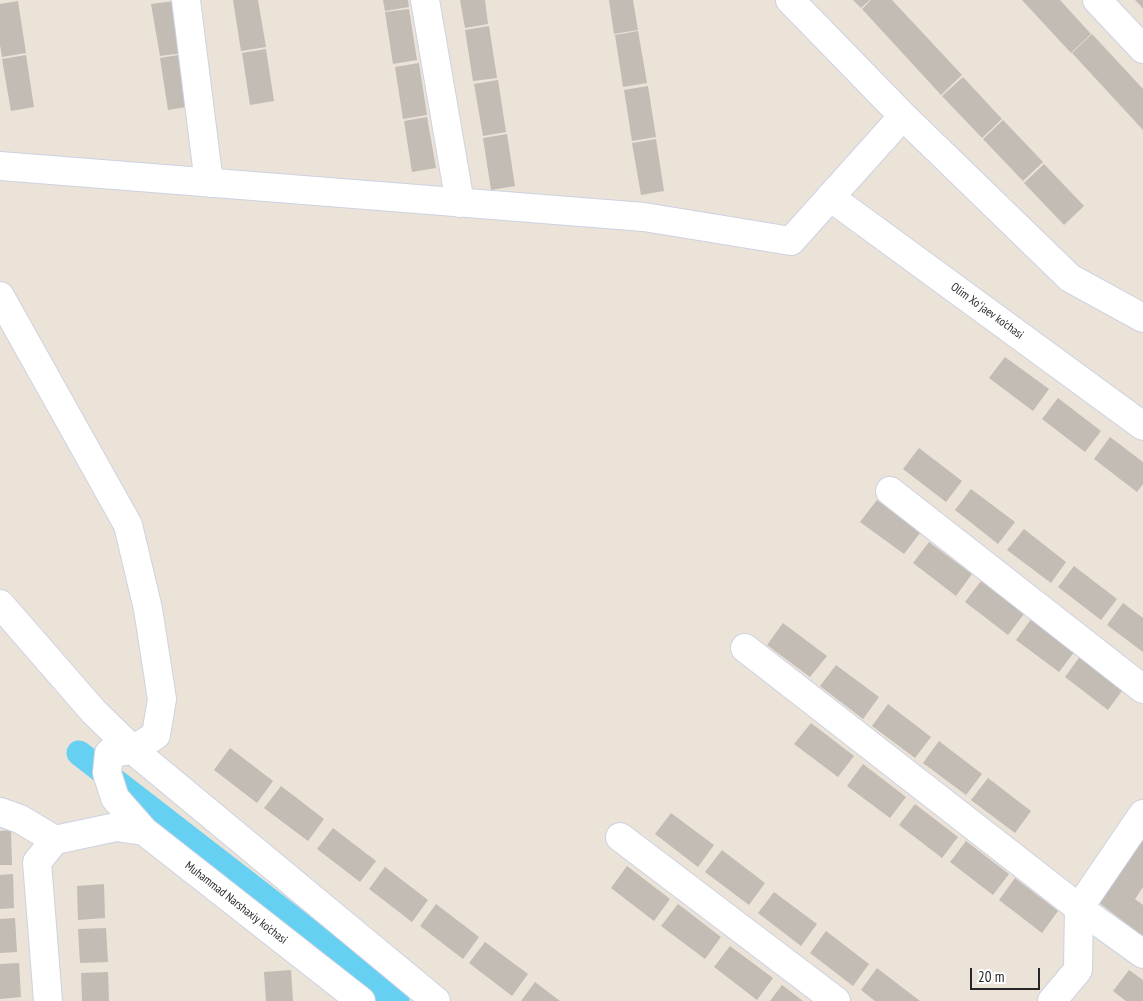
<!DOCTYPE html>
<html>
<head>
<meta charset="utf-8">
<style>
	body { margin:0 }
	#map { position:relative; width:1143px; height:1001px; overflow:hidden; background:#ebe2d8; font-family:"PT Sans Narrow",sans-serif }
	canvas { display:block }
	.scale { position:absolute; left:970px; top:968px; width:70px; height:22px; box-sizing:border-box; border:2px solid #272727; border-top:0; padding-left:6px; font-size:15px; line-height:18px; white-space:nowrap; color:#272727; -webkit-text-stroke:4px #fff; paint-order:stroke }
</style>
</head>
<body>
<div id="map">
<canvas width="1143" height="1001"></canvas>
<div class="scale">20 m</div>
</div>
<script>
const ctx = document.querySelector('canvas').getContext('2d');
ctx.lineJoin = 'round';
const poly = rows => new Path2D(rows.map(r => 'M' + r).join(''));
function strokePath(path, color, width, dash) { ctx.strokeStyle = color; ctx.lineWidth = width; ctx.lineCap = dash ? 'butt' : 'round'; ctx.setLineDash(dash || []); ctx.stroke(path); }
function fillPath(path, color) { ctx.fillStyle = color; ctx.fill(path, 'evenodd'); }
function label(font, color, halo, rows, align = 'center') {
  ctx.font = font + ' "PT Sans Narrow",sans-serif'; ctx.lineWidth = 4; ctx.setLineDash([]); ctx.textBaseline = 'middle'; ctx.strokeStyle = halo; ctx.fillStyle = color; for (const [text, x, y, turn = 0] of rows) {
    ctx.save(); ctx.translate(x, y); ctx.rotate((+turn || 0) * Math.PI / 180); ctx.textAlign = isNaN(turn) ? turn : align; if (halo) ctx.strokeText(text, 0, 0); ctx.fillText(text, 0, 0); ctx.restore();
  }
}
strokePath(poly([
	[79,753,292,918,397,1001]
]), '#66d0f2', 25);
fillPath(poly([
	[233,0,258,0,266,47,241,51],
	[383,0,408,0,409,7,385,11],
	[460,0,485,0,488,24,465,28],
	[609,0,633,0,638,30,614,34],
	[853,0,870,0,861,8],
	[871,0,892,0,962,75,941,95,862,9],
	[1022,0,1060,0,1091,34,1071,53],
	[1135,0,1143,0,1143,9,1140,5],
	[18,1,26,53,2,57,0,45,0,4],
	[175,1,183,53,160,56,151,4],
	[409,9,417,60,393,64,385,12],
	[489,26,497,78,473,81,465,30],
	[638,31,647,83,623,87,615,35],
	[1092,34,1132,77,1118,89,1132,77,1143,89,1143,130,1072,53],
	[266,49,274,101,250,105,242,53],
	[184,54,192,106,168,110,160,58],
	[26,55,34,107,11,111,2,59],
	[419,63,427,115,403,119,395,67],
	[963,77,1002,119,982,138,942,96],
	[498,80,506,132,483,136,474,84],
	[648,86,656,137,632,141,624,90],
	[427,117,436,168,412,172,404,121],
	[1003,120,1043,162,1023,181,983,139],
	[507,134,515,186,491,190,483,138],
	[656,139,664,191,641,195,632,143],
	[1044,164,1084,206,1064,225,1024,183],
	[1005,357,1049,389,1033,411,989,378],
	[1058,398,1101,431,1085,452,1042,419],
	[1110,437,1143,462,1143,484,1137,492,1094,459],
	[919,448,962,481,946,502,903,469],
	[971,489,1015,522,998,544,955,510],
	[877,500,920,533,904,554,860,522],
	[1024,529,1066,562,1051,583,1007,550],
	[929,542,972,574,956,596,913,563],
	[1074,566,1117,599,1101,620,1058,587],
	[981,581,1024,614,1008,635,965,602],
	[1123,603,1143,618,1143,652,1107,625],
	[1032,618,1075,651,1059,672,1016,640],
	[783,623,827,656,810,677,767,645],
	[1081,655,1124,688,1108,710,1065,677],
	[836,665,879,697,863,719,820,686],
	[888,704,931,737,915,758,872,726],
	[811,723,854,756,838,777,794,744],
	[939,741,982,774,966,795,923,763],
	[230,748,273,781,257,803,214,770],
	[863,764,906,797,890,818,847,786],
	[988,778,1031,811,1015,833,971,800],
	[281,786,324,819,308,841,264,808],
	[915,804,958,837,942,858,899,825],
	[671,813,714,845,698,867,655,834],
	[333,828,376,861,360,882,317,849],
	[11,830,12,865,0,865,0,831],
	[1143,834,1143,887,1135,899,1143,905,1143,936,1094,899],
	[966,841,1009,874,993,895,950,862],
	[722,850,765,883,749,905,705,872],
	[627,866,670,899,654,921,611,888],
	[385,867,428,900,412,922,369,889],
	[13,874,14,908,0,909,0,875],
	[1015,878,1058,911,1042,933,999,900],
	[104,884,105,918,78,920,77,886],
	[774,892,817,924,801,946,758,913],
	[436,904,479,937,463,959,420,926],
	[678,904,721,937,705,959,661,926],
	[15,918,17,952,0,953,0,919],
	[106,928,108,962,80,963,78,929],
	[826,931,869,964,853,986,810,953],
	[485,942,528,974,512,996,469,963],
	[730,946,773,978,757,1000,714,967],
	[19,963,21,997,0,999,0,964],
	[877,968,920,1001,875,1001,861,990],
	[291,970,293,1001,266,1001,264,972],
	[1129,970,1143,980,1143,1001,1126,1001,1113,991],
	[108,972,109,1001,82,1001,81,973],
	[535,982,560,1001,521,1001],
	[782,985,803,1001,770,1001]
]), '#c2bcb5');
const minor = poly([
	[186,0,209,183],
	[425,0,460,203],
	[790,0,903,116,1070,278,1143,318],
	[1097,0,1143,49],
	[0,166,644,217,791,241,903,116],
	[830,197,1143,426],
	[0,296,128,525,148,609,162,699,156,735,133,750,109,753,107,773,115,798,144,831,361,1001],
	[890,491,1143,689],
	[0,604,94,712,133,750,436,1001],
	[745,648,1079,908,1143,954],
	[0,812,20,819,55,840],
	[620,837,836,1001],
	[48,1001,37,862,55,840,116,827,144,831],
	[1052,1001,1078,970,1079,908,1143,814]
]);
strokePath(minor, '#cdd2e2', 30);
strokePath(minor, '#fff', 28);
label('12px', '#272727', '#fff', [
	["Olim Xoʻjaev ko'chasi",987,311,36],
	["Muhammad Narshaxiy ko'chasi",236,903,38]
]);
</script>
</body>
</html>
